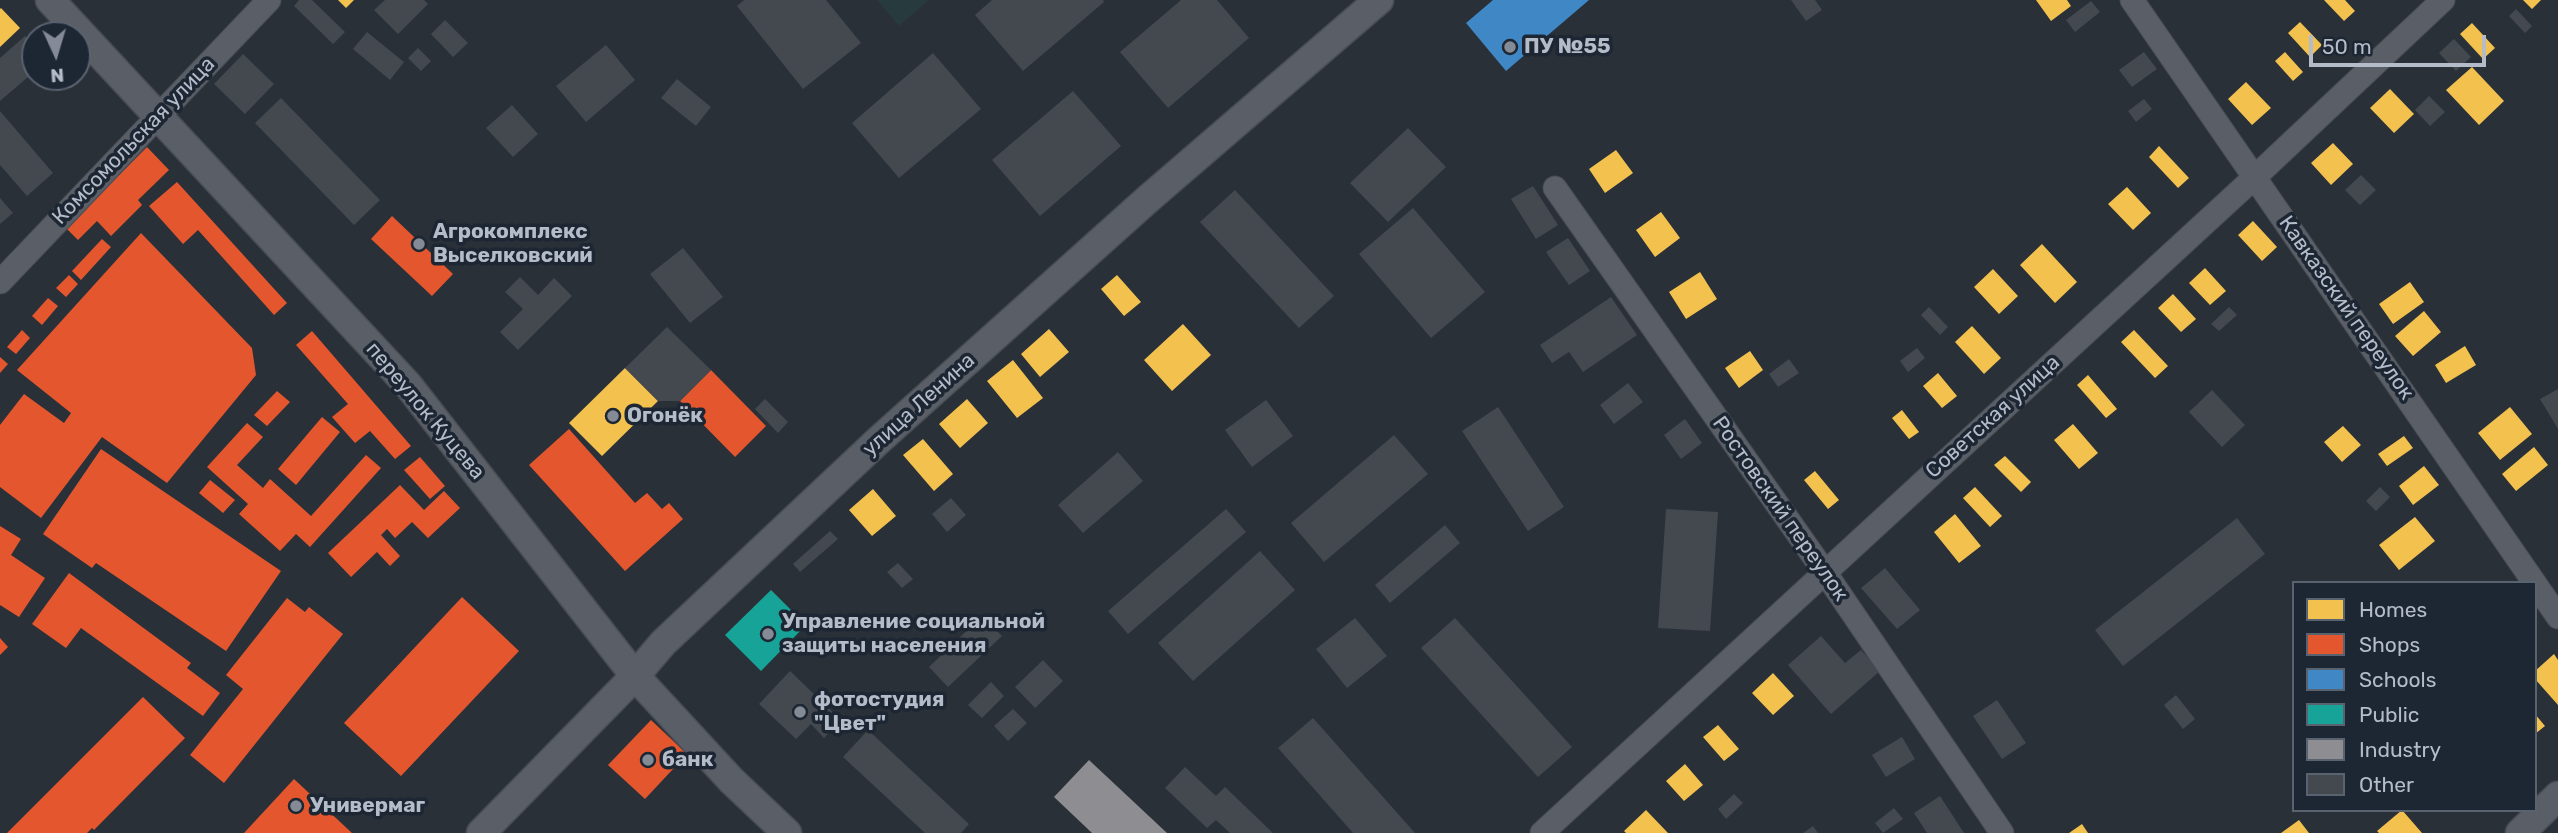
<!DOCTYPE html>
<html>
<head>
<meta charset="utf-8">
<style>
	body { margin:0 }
	#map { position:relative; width:2558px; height:833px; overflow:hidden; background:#2a3038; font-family:Rubik,sans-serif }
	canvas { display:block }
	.legend { position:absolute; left:2292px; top:581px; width:245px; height:231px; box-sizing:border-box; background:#1d2633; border:2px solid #59626f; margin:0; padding:9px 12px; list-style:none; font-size:21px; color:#b4bcc9 }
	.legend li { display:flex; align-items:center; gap:14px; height:35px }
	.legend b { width:35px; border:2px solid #59626f }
	.north { position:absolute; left:21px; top:21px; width:70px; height:70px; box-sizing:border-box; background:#1d2633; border:2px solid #59626f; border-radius:50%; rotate:176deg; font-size:19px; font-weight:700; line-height:28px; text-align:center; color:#b4bcc9 }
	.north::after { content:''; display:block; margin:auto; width:24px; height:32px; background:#848b96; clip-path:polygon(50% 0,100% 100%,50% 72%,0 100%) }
	.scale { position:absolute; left:2309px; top:35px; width:177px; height:32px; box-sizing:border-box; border:4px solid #b4bcc9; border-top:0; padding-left:9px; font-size:21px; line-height:24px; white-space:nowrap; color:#b4bcc9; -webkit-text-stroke:5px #1d2633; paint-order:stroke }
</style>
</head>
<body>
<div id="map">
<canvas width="2558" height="833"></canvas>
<ul class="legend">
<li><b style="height:19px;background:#f2c14e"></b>Homes</li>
<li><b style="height:19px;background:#e4572e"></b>Shops</li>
<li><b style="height:19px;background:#3f88c5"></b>Schools</li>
<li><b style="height:19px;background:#17a398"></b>Public</li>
<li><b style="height:19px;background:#8d8d92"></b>Industry</li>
<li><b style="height:19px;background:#444950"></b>Other</li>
</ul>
<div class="north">N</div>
<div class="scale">50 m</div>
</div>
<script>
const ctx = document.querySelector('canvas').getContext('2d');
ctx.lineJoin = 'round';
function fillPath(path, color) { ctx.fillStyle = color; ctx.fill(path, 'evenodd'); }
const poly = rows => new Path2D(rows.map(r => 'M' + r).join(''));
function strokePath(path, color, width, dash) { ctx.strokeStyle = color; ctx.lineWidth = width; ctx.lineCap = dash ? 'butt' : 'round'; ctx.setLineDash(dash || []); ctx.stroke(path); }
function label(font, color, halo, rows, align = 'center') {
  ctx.font = font + ' Rubik,sans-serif'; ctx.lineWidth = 7; ctx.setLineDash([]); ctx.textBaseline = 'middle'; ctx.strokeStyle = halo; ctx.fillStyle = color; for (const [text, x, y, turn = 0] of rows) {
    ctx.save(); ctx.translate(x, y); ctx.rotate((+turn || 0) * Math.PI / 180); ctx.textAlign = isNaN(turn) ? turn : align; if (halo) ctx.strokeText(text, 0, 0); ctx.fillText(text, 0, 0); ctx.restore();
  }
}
fillPath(poly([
	[877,0,929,0,899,26]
]), '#273a3e');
fillPath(poly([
	[338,0,354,0,346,8],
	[2036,0,2067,0,2071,6,2051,21],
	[2324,0,2345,0,2355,11,2344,21],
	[2523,0,2541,0,2532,9],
	[1,8,20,28,0,47,0,9],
	[2300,22,2322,45,2310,57,2288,33],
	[2472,23,2495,48,2483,59,2460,34],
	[2285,52,2303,72,2293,81,2275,61],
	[2472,67,2504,101,2479,125,2446,90],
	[2246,82,2271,108,2252,125,2228,99],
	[2390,89,2414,114,2394,133,2370,108],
	[2333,143,2353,164,2331,185,2311,163],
	[2159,146,2189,178,2178,188,2149,157],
	[1616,150,1633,173,1605,193,1589,169],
	[2127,187,2151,213,2133,230,2108,204],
	[1661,212,1680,238,1655,257,1636,230],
	[2253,221,2277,247,2262,261,2238,235],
	[2042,244,2077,282,2055,303,2020,265],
	[2205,268,2226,291,2210,305,2189,283],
	[1993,269,2018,296,1999,314,1974,287],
	[1700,272,1717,299,1686,319,1669,292],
	[1117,275,1141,302,1124,316,1101,289],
	[2410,282,2424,302,2393,324,2379,304],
	[2173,294,2196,319,2181,332,2158,308],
	[2424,311,2441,332,2413,356,2395,336],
	[1183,324,1211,355,1172,391,1144,360],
	[1972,326,2001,358,1984,374,1955,342],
	[1049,329,1069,352,1040,377,1021,354],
	[2134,330,2168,366,2155,378,2121,342],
	[2465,346,2476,365,2446,383,2435,365],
	[1750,351,1763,370,1739,388,1725,368],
	[1013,360,1043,398,1017,418,987,381],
	[625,368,658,401,602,456,569,423],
	[1938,373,1957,396,1942,408,1923,386],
	[2088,375,2117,409,2106,418,2077,385],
	[967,399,988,423,960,448,939,424],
	[2510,407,2532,434,2500,460,2478,433],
	[1902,410,1919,432,1909,439,1892,418],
	[2073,424,2098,453,2079,469,2054,440],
	[2343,426,2361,445,2342,462,2324,442],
	[2404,436,2413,448,2387,466,2378,454],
	[923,439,953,474,934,491,903,455],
	[2534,447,2548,465,2516,491,2502,474],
	[2005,456,2031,482,2021,492,1994,465],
	[2424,466,2439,485,2413,505,2399,486],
	[1815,471,1839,500,1828,509,1804,480],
	[1975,487,2002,516,1990,527,1963,498],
	[873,489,896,516,872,536,849,510],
	[1955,514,1981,546,1959,563,1934,532],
	[2415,517,2435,541,2399,570,2379,545],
	[2554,654,2558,660,2558,705,2535,679,2535,671],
	[1773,673,1794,696,1773,715,1752,693],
	[2535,714,2545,726,2535,734],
	[1718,725,1739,749,1724,761,1703,737],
	[1685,764,1703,785,1684,801,1666,781],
	[1646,810,1668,833,1626,833,1624,831],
	[2402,810,2422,833,2379,833,2377,831],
	[2299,820,2309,833,2281,833],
	[2082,824,2088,833,2069,833]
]), '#f2c14e');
fillPath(poly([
	[147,147,169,170,138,200,142,205,111,236,97,221,78,240,66,228],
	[177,182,287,303,274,315,198,230,183,244,149,206],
	[392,216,453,274,432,296,371,239],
	[141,233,252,348,256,375,167,483,102,437,41,518,0,487,0,425,24,394,64,423,71,413,17,370],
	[102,239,111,247,81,280,72,271],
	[69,275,78,284,66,297,56,288],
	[48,298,58,306,42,325,32,316],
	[22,330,30,338,16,354,7,347],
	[312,331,411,446,395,459,370,431,355,443,332,417,348,404,296,345],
	[0,357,8,364,0,373],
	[711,370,766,426,735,457,680,401],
	[277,391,290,402,267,426,254,415],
	[322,417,340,432,296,485,278,469],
	[247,423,263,437,237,465,263,488,270,479,311,516,366,455,381,468,310,547,296,534,280,551,239,514,248,504,207,467],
	[569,429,635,503,647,493,662,509,669,503,683,519,625,571,529,465],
	[101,449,281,571,226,651,96,563,92,568,43,534],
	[420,457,445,486,430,499,404,470],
	[210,480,235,500,223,513,199,493],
	[400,485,424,510,444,491,460,508,428,538,412,522,395,538,387,529,381,535,400,556,390,566,377,552,351,577,328,553],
	[0,526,21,539,11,555,45,578,19,617,0,605],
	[69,573,191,663,187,668,220,693,203,716,81,628,66,648,32,624],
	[462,597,519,651,401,776,344,723],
	[287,598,305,612,309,607,343,634,224,783,190,755,243,689,226,675],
	[0,638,8,647,0,655],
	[143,697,185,738,94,830,92,828,87,833,7,833],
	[651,720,687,754,645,799,608,765],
	[294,779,352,833,244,833]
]), '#e4572e');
fillPath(poly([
	[1493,0,1589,0,1506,71,1466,23]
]), '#3f88c5');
fillPath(poly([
	[771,590,806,625,761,671,725,635]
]), '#17a398');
fillPath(poly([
	[1089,760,1167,833,1092,833,1054,797]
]), '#8d8d92');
fillPath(poly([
	[299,0,312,0,345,32,333,44,294,6],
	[385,0,424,0,428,4,398,34,374,10],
	[744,0,826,0,861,43,803,89,737,6],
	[992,0,1103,0,1104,2,1023,71,975,15],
	[1181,0,1217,0,1249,38,1168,108,1120,52],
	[1791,0,1815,0,1822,10,1806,21],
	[2091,1,2100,12,2075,32,2066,20],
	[2516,9,2532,26,2525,33,2509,16],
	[445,20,468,43,453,57,431,34],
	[367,32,404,62,390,80,353,49],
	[25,36,35,47,35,71,0,101,0,58],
	[2454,39,2471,57,2456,71,2439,53],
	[606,45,635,80,586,122,556,86],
	[418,48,431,61,421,71,408,58],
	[2144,52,2157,69,2132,87,2119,70],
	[933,53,981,109,899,178,852,123],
	[243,54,274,84,245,114,214,84],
	[677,79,711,107,696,126,661,98],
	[1073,91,1121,146,1040,216,992,160],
	[2429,96,2445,112,2430,126,2415,110],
	[281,98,380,200,354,225,255,123],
	[2144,99,2152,109,2136,122,2128,111],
	[512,105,538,134,513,157,486,128],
	[0,111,53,173,27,196,0,165],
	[1408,128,1446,167,1388,222,1350,183],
	[2361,175,2376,190,2360,205,2345,190],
	[1533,186,1558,225,1536,239,1511,199],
	[1235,190,1334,296,1299,328,1200,222],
	[0,198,13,213,0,224],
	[1413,208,1485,292,1431,338,1359,254],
	[1568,238,1590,271,1569,285,1546,252],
	[683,248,723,297,690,323,650,274],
	[520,277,538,295,554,278,572,296,518,350,500,332,523,309,505,292],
	[1611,297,1637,335,1583,372,1569,352,1552,363,1540,345],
	[1929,307,1948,327,1940,335,1921,315],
	[2229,307,2237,315,2219,331,2211,324],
	[667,327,711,370,680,401,658,401,625,368],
	[1917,348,1925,358,1908,372,1900,361],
	[1789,359,1799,373,1778,387,1769,374],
	[1628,383,1643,402,1614,424,1600,405],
	[2558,389,2558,429,2540,399],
	[2212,390,2245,425,2222,447,2189,412],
	[765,399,788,422,778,433,755,409],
	[1266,400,1293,436,1252,467,1225,430],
	[1498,407,1564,507,1528,531,1462,431],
	[1685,419,1702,443,1681,459,1664,435],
	[1394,435,1428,474,1324,562,1291,523],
	[1118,452,1143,481,1083,533,1058,505],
	[2380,487,2390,497,2376,511,2366,501],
	[951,498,966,515,947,532,932,514],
	[1226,509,1246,532,1128,634,1108,611],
	[1666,509,1718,512,1710,631,1658,628],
	[2237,518,2265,554,2123,666,2095,630],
	[1445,525,1460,543,1390,603,1375,585],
	[830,531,838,539,800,572,793,564],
	[1260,551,1295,590,1193,681,1158,643],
	[898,563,913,579,902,588,887,572],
	[1885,568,1920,610,1897,629,1861,588],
	[982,616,1002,636,948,687,929,667],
	[1355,618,1387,656,1347,688,1316,649],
	[1455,618,1572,747,1538,777,1421,648],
	[1821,636,1845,663,1861,650,1880,671,1831,714,1788,665],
	[1043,660,1063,681,1035,708,1015,687],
	[790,671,841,720,824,738,811,724,796,739,759,704],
	[991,682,1004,696,982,718,968,705],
	[2176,695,2195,719,2183,729,2164,705],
	[1997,700,2026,743,2002,759,1973,716],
	[1013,709,1027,723,1008,741,994,726],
	[1313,718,1415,833,1353,833,1278,748],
	[868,730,969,824,961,833,925,833,843,757],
	[1902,737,1915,759,1886,777,1872,755],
	[1185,767,1216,796,1225,787,1273,833,1230,833,1216,820,1207,828,1165,788],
	[1734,794,1743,803,1726,819,1718,809],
	[1940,796,1964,833,1927,833,1914,813],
	[1894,808,1903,819,1883,833,1875,823],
	[1813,826,1818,833,1803,833]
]), '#444950');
const minor = poly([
	[2132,0,2558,617],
	[1555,188,1824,571,2002,833],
	[0,282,269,0],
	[1542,833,2256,176,2443,0]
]);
const tertiary = poly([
	[50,0,408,385,635,676,731,780,787,833],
	[481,833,635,676,663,643,879,440,1148,199,1379,0],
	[2520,833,2558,796]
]);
strokePath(minor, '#484c53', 25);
strokePath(tertiary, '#484c53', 31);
strokePath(minor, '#5a5e66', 23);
strokePath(tertiary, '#5a5e66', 28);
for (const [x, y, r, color] of [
	[1510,47,7,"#848b96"],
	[419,244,7,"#848b96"],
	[613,416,7,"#848b96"],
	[768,634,7,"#848b96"],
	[800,712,7,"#848b96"],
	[648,760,7,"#848b96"],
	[296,806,7,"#848b96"]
]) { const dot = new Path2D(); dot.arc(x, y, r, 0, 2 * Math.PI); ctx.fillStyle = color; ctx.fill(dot); strokePath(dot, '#1d2633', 2.5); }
label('bold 21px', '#b4bcc9', '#1d2633', [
	["ПУ №55",1524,47],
	["Агрокомплекс",433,232],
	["Выселковский",433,256],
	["Огонёк",627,416],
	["Управление социальной",782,622],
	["защиты населения",782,646],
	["фотостудия",814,700],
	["\"Цвет\"",814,724],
	["банк",662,760],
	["Универмаг",310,806]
], 'left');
label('21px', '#b4bcc9', '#1d2633', [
	["Комсомольская улица",134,141,-46],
	["Кавказский переулок",2346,308,55],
	["улица Ленина",919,405,-42],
	["переулок Куцева",425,411,50],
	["Советская улица",1993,417,-42],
	["Ростовский переулок",1780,509,55]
]);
</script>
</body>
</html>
